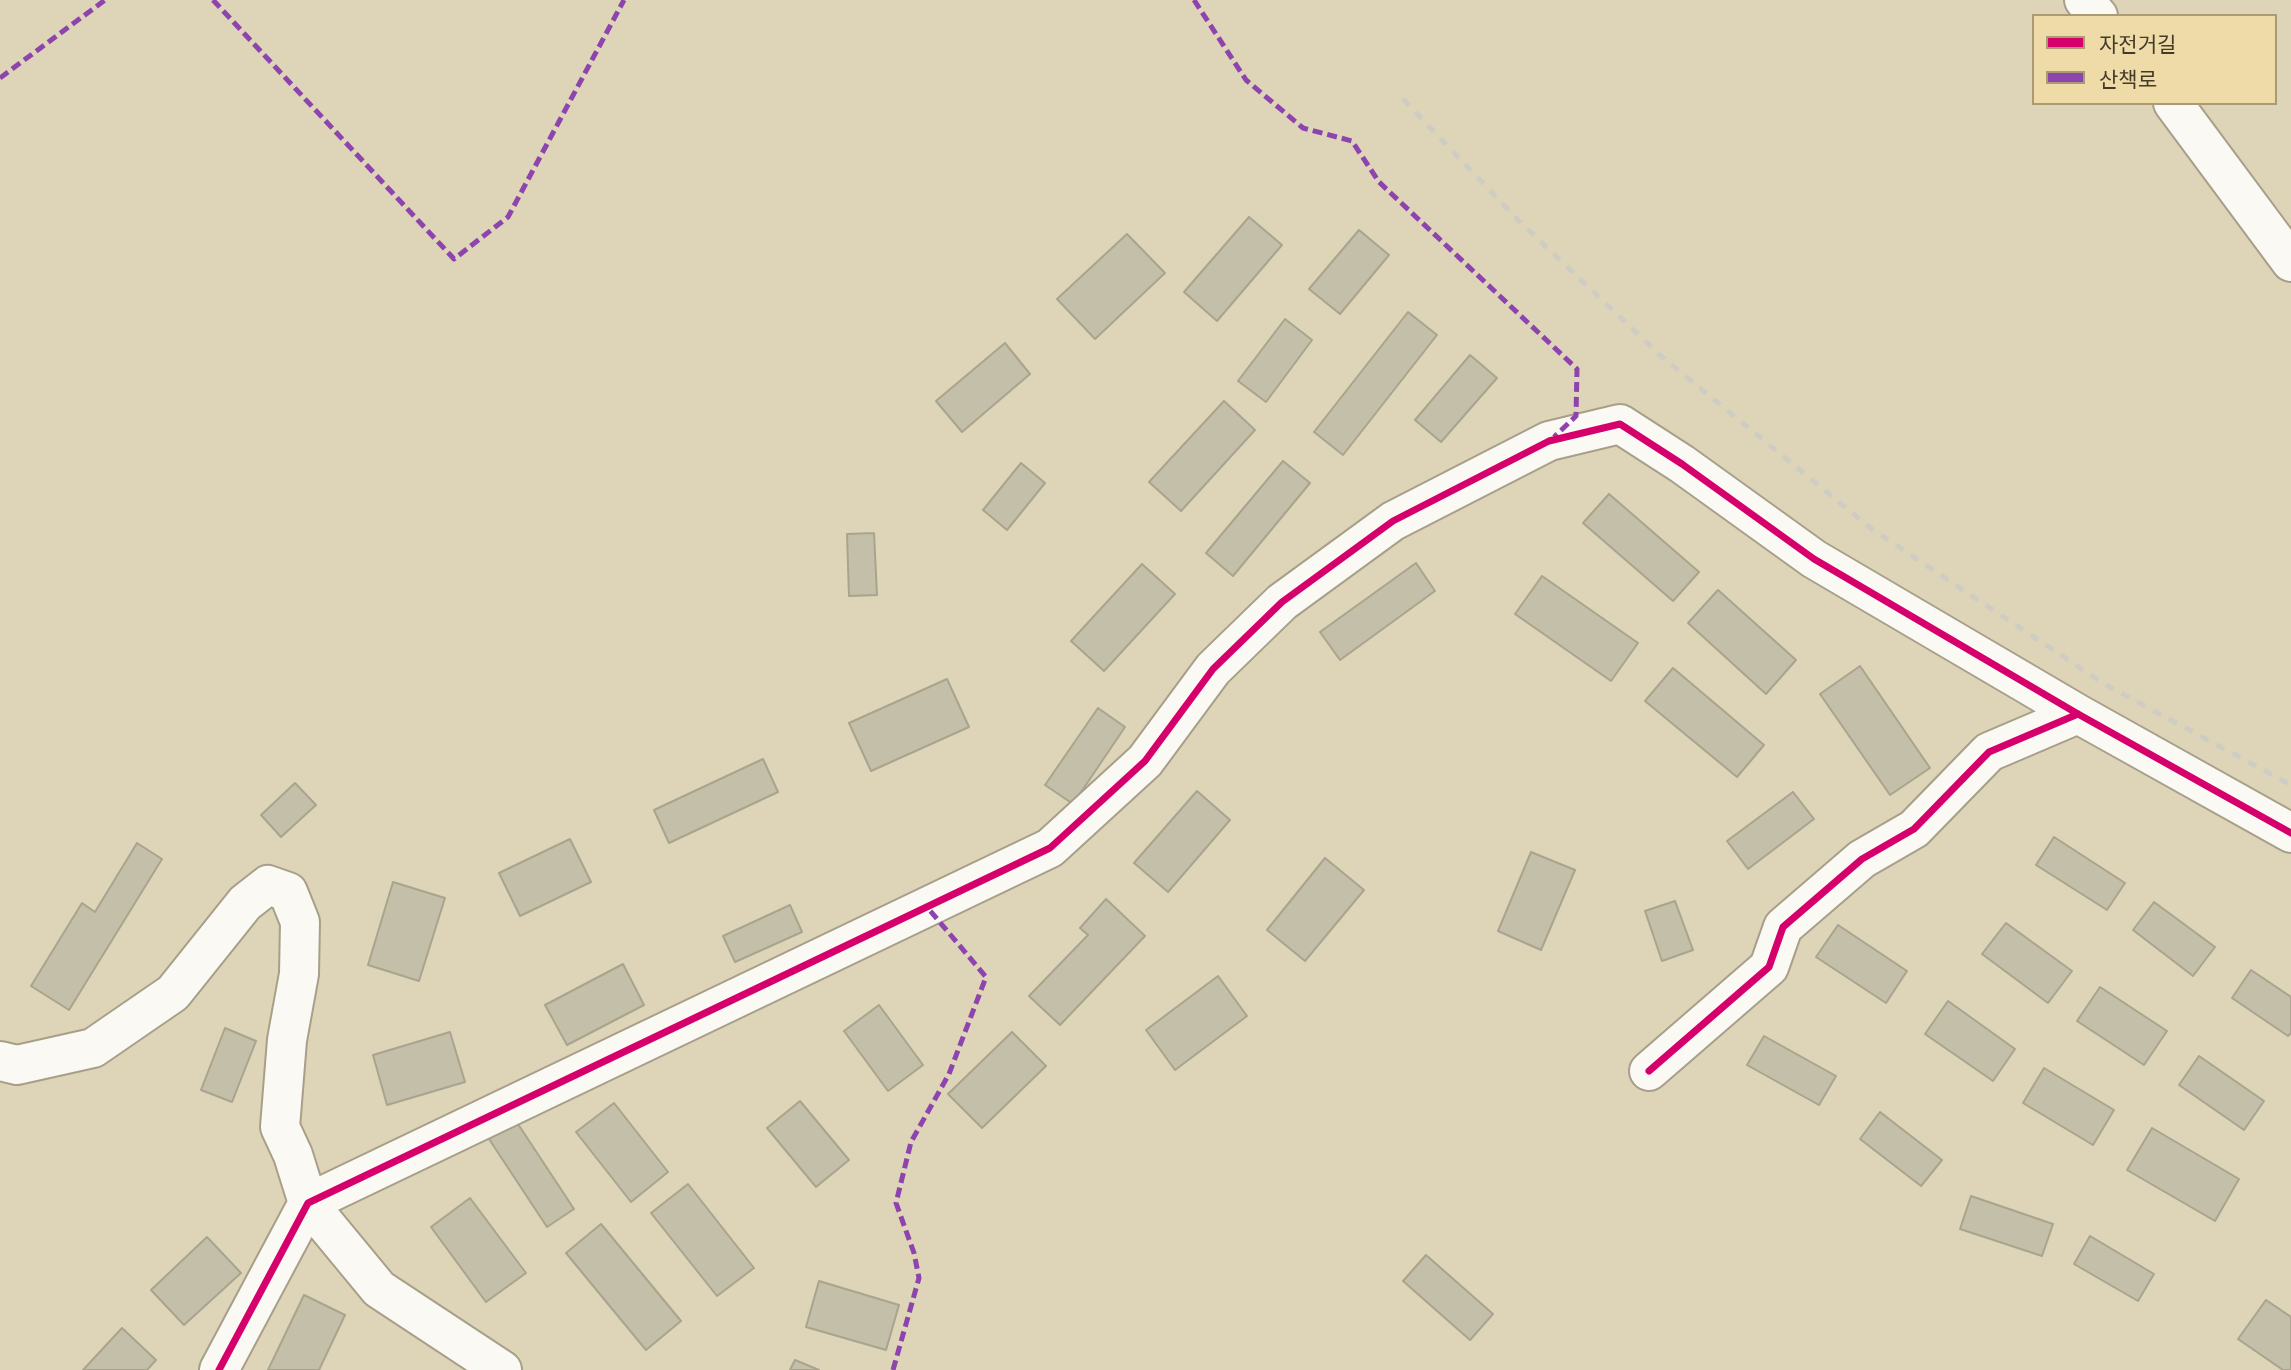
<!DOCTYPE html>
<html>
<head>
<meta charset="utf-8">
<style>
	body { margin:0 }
	#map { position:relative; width:2291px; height:1370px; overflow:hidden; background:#ded4b8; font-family:"IBM Plex Sans","Noto Sans KR",sans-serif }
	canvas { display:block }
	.legend { position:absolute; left:2032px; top:14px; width:245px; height:91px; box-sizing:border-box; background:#eedba8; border:2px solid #aa9b74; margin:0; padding:9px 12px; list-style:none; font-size:21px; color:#433b27 }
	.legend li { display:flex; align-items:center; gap:14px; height:35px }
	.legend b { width:35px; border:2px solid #aa9b74 }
</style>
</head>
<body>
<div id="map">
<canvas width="2291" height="1370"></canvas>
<ul class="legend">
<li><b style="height:9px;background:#d6006c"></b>자전거길</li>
<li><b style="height:9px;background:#8e44ad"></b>산책로</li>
</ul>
</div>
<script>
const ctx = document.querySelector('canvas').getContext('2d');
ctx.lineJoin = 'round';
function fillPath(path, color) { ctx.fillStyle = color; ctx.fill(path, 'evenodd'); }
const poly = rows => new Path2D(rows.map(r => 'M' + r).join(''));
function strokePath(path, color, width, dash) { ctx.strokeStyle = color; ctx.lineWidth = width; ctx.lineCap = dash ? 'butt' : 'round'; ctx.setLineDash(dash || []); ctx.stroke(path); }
const building = poly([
	[1249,217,1282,245,1217,321,1184,292,1249,217],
	[1359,230,1389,255,1340,314,1309,289,1359,230],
	[1127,234,1165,273,1095,339,1057,299,1127,234],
	[1408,312,1437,335,1343,455,1314,432,1408,312],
	[1285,319,1312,340,1266,402,1238,381,1285,319],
	[1005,343,1030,374,962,432,936,401,1005,343],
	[1470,355,1497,378,1441,442,1415,420,1470,355],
	[1224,401,1255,430,1181,511,1149,482,1224,401],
	[1283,461,1310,483,1233,576,1206,553,1283,461],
	[1021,463,1045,483,1007,530,983,510,1021,463],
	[1609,494,1699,572,1673,601,1583,523,1609,494],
	[874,533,877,595,849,596,847,534,874,533],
	[1416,563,1435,591,1340,660,1320,632,1416,563],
	[1142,564,1175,594,1104,671,1071,641,1142,564],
	[1542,576,1638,643,1611,681,1515,614,1542,576],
	[1718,590,1796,660,1766,694,1688,623,1718,590],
	[1860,666,1930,768,1890,795,1820,694,1860,666],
	[1673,668,1764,745,1737,777,1645,701,1673,668],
	[947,679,969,727,871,771,849,723,947,679],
	[1098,708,1125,727,1073,804,1045,785,1098,708],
	[763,759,778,792,669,843,654,810,763,759],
	[295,783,316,805,281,837,261,815,295,783],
	[1197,791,1230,820,1168,892,1134,863,1197,791],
	[1793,792,1814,819,1748,869,1727,841,1793,792],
	[2054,837,2125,883,2107,910,2036,865,2054,837],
	[570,839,591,882,520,916,499,873,570,839],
	[137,843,162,859,69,1010,31,986,82,903,95,912,137,843],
	[1531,852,1575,870,1541,950,1498,931,1531,852],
	[1325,858,1364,890,1305,961,1267,930,1325,858],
	[393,882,445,898,419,981,368,965,393,882],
	[1106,899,1145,936,1060,1025,1029,996,1088,935,1080,928,1106,899],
	[1675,901,1693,950,1662,961,1645,911,1675,901],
	[2154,902,2215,947,2193,976,2133,930,2154,902],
	[790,905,802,932,735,962,723,936,790,905],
	[2006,923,2072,971,2048,1003,1982,954,2006,923],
	[1838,925,1907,971,1886,1003,1816,957,1838,925],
	[623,964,644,1005,567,1045,545,1005,623,964],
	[2251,970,2291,997,2291,1033,2288,1036,2232,998,2251,970],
	[1218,976,1247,1016,1175,1070,1146,1030,1218,976],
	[2100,987,2167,1031,2144,1065,2077,1021,2100,987],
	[1948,1001,2015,1049,1993,1081,1925,1034,1948,1001],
	[879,1005,923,1065,888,1091,844,1031,879,1005],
	[225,1028,256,1041,232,1102,201,1090,225,1028],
	[450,1032,465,1082,387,1105,373,1055,450,1032],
	[1012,1032,1046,1066,982,1128,948,1094,1012,1032],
	[1764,1036,1836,1076,1819,1105,1747,1065,1764,1036],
	[2199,1056,2264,1101,2244,1130,2179,1085,2199,1056],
	[2044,1068,2114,1110,2093,1145,2023,1103,2044,1068],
	[800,1101,849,1160,816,1187,767,1128,800,1101],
	[614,1103,668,1172,631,1202,576,1132,614,1103],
	[1880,1112,1942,1160,1921,1186,1860,1139,1880,1112],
	[516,1121,574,1209,547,1227,489,1139,516,1121],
	[2152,1128,2239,1179,2215,1221,2127,1170,2152,1128],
	[688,1184,754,1268,717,1296,651,1213,688,1184],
	[1971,1196,2053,1224,2042,1256,1960,1229,1971,1196],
	[470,1198,526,1273,486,1302,431,1227,470,1198],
	[601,1224,681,1321,646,1350,566,1253,601,1224],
	[2090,1236,2154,1274,2138,1301,2074,1264,2090,1236],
	[207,1237,241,1273,184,1325,151,1290,207,1237],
	[1426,1255,1493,1314,1470,1340,1403,1281,1426,1255],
	[819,1281,899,1305,886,1350,806,1327,819,1281],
	[304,1295,345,1315,319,1370,268,1370,304,1295],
	[2266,1300,2291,1317,2291,1370,2283,1370,2238,1339,2266,1300],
	[122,1328,156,1360,147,1370,83,1370,122,1328],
	[795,1360,819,1370,790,1370,795,1360]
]);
fillPath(building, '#c4bfa9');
strokePath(building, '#a8a48d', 2);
const minor = poly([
	[2084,0,2098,16],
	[2173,103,2291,262],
	[0,1061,17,1065,93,1048,173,993,245,903,268,885,288,892,300,922,299,974,287,1040,280,1127,293,1155,308,1203,379,1289,502,1370],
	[1649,1071,1769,967,1783,927,1862,859,1914,829,1989,752,2078,714],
	[219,1370,308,1203,1050,848,1145,761,1213,669,1282,602,1393,521,1549,441,1620,424,1682,464,1814,559,2078,714,2291,833]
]);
strokePath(minor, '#a79f89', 42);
strokePath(minor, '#faf9f4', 38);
strokePath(poly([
	[1403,99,1519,221,1661,356,1873,530,2106,685,2291,785]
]), '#cfccc3', 5, [9, 9]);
strokePath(poly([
	[213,0,454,259,508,217,624,0],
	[1194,0,1246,80,1303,128,1352,141,1379,182,1577,369,1576,416,1554,437],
	[0,78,105,0],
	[893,1370,919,1278,914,1253,896,1203,911,1142,949,1074,986,977,927,907]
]), '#8e44ad', 5, [10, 5]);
strokePath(poly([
	[1649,1071,1769,967,1783,927,1862,859,1914,829,1989,752,2078,714],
	[219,1370,308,1203,1050,848,1145,761,1213,669,1282,602,1393,521,1549,441,1620,424,1682,464,1814,559,2078,714,2291,833]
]), '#d6006c', 7);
</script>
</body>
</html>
